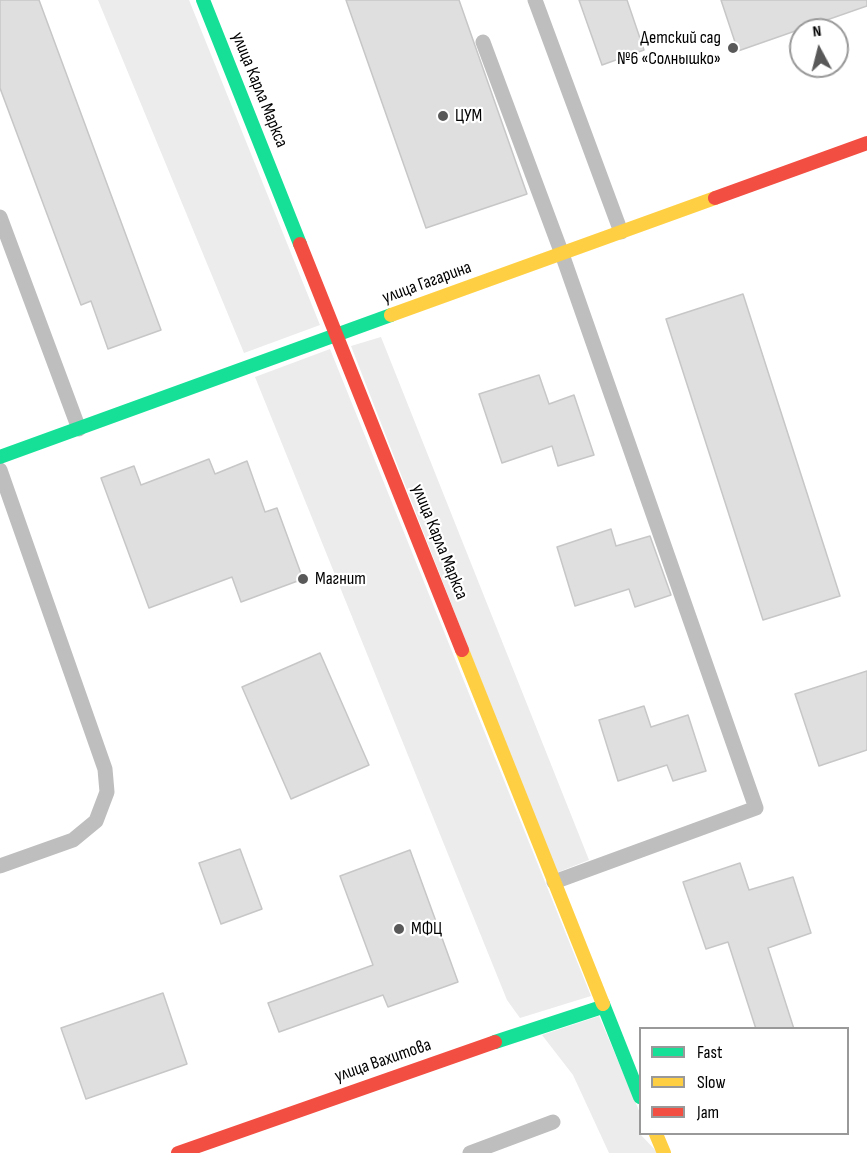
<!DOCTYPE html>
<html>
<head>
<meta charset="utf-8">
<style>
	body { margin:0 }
	#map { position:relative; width:867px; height:1153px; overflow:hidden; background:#fff; font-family:"Sofia Sans Condensed",sans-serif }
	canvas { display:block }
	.legend { position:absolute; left:639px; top:1027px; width:210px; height:108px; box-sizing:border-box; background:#fff; border:2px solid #999; margin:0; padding:8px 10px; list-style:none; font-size:18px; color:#000 }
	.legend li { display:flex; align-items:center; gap:12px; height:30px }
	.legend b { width:30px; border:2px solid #999 }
	.north { position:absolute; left:789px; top:18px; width:60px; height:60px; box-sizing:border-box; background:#fff; border:2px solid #999; border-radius:50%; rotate:353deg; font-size:16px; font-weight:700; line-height:24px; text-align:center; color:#000 }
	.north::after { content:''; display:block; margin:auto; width:21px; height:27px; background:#595959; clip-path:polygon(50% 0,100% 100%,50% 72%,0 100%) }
</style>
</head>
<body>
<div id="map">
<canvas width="867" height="1153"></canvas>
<ul class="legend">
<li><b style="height:8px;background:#16e098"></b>Fast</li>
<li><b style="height:8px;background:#ffcf43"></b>Slow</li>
<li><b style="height:8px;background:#f24e42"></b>Jam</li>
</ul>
<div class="north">N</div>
</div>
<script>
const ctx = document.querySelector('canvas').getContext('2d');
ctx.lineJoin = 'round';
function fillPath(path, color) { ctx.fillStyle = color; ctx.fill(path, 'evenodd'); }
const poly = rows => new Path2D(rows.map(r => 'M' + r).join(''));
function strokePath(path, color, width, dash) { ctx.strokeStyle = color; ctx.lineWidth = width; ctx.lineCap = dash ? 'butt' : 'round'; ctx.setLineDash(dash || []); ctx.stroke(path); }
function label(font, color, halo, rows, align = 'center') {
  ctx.font = font + ' "Sofia Sans Condensed",sans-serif'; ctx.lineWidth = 4.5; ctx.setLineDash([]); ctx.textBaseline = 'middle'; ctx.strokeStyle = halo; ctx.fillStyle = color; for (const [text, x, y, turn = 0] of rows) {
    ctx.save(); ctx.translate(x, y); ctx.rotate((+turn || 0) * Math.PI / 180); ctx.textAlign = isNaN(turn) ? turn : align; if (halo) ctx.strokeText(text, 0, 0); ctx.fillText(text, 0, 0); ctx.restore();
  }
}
fillPath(poly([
	[98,0,189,0,320,325,244,353],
	[381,337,589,860,556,873,351,346],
	[330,349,591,996,520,1018,507,1000,255,377],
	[599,1016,640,1113,640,1134,658,1153,609,1153,573,1075,542,1035]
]), '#ececec');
const building = poly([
	[0,0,39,0,161,330,108,349,91,301,81,305,0,88,0,0],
	[346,0,459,0,527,194,426,228,346,0],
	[579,0,627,0,644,50,602,65,579,0],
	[721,0,867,0,867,6,738,51,721,0],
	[743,294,840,596,763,620,666,319,743,294],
	[539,375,549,404,574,395,594,455,558,466,552,446,502,463,479,394,539,375],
	[209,459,215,474,247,461,265,512,277,508,303,579,241,602,232,577,149,608,101,478,134,466,141,485,209,459],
	[611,529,616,546,650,536,671,595,635,607,629,589,575,606,557,547,611,529],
	[320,653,369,765,291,799,242,687,320,653],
	[867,671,867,750,819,766,795,694,867,671],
	[644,706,651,727,688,715,706,771,673,781,667,765,618,781,599,720,644,706],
	[240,849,262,909,221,924,199,863,240,849],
	[410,850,458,982,388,1007,383,995,279,1032,268,1003,373,965,340,876,410,850],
	[740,863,749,890,793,877,811,933,768,948,794,1029,756,1029,728,942,706,949,683,882,740,863],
	[163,993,187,1064,86,1099,61,1028,163,993]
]);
fillPath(building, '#dfdfdf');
strokePath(building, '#c7c7c7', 1.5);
strokePath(poly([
	[535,0,621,232],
	[483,42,562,254,756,808,554,882],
	[0,217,79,429],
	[0,470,105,769,107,792,96,821,73,840,0,866],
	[470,1153,553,1122]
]), '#bebebe', 15);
strokePath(poly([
	[203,0,300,244],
	[0,457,391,315],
	[603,1004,640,1097],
	[495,1042,602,1007]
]), '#16e098', 14);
strokePath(poly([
	[391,315,715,198],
	[462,650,603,1004],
	[656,1134,664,1153]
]), '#ffcf43', 14);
strokePath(poly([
	[715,198,867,143],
	[300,244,462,650],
	[178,1153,495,1042]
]), '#f24e42', 14);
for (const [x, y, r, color] of [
	[733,48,6,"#595959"],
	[443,116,6,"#595959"],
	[303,579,6,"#595959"],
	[399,929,6,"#595959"]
]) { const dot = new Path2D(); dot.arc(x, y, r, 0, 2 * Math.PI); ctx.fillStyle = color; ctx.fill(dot); strokePath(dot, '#fff', 2); }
label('18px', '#000', '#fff', [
	["Детский сад",721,38,"right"],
	["№6 «Солнышко»",721,59,"right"],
	["ЦУМ",455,116],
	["Магнит",315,579],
	["МФЦ",411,929]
], 'left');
label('18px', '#000', '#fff', [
	["улица Карла Маркса",259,90,68],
	["улица Гагарина",427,283,-20],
	["улица Карла Маркса",439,542,68],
	["улица Вахитова",383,1061,-19]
]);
</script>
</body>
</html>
